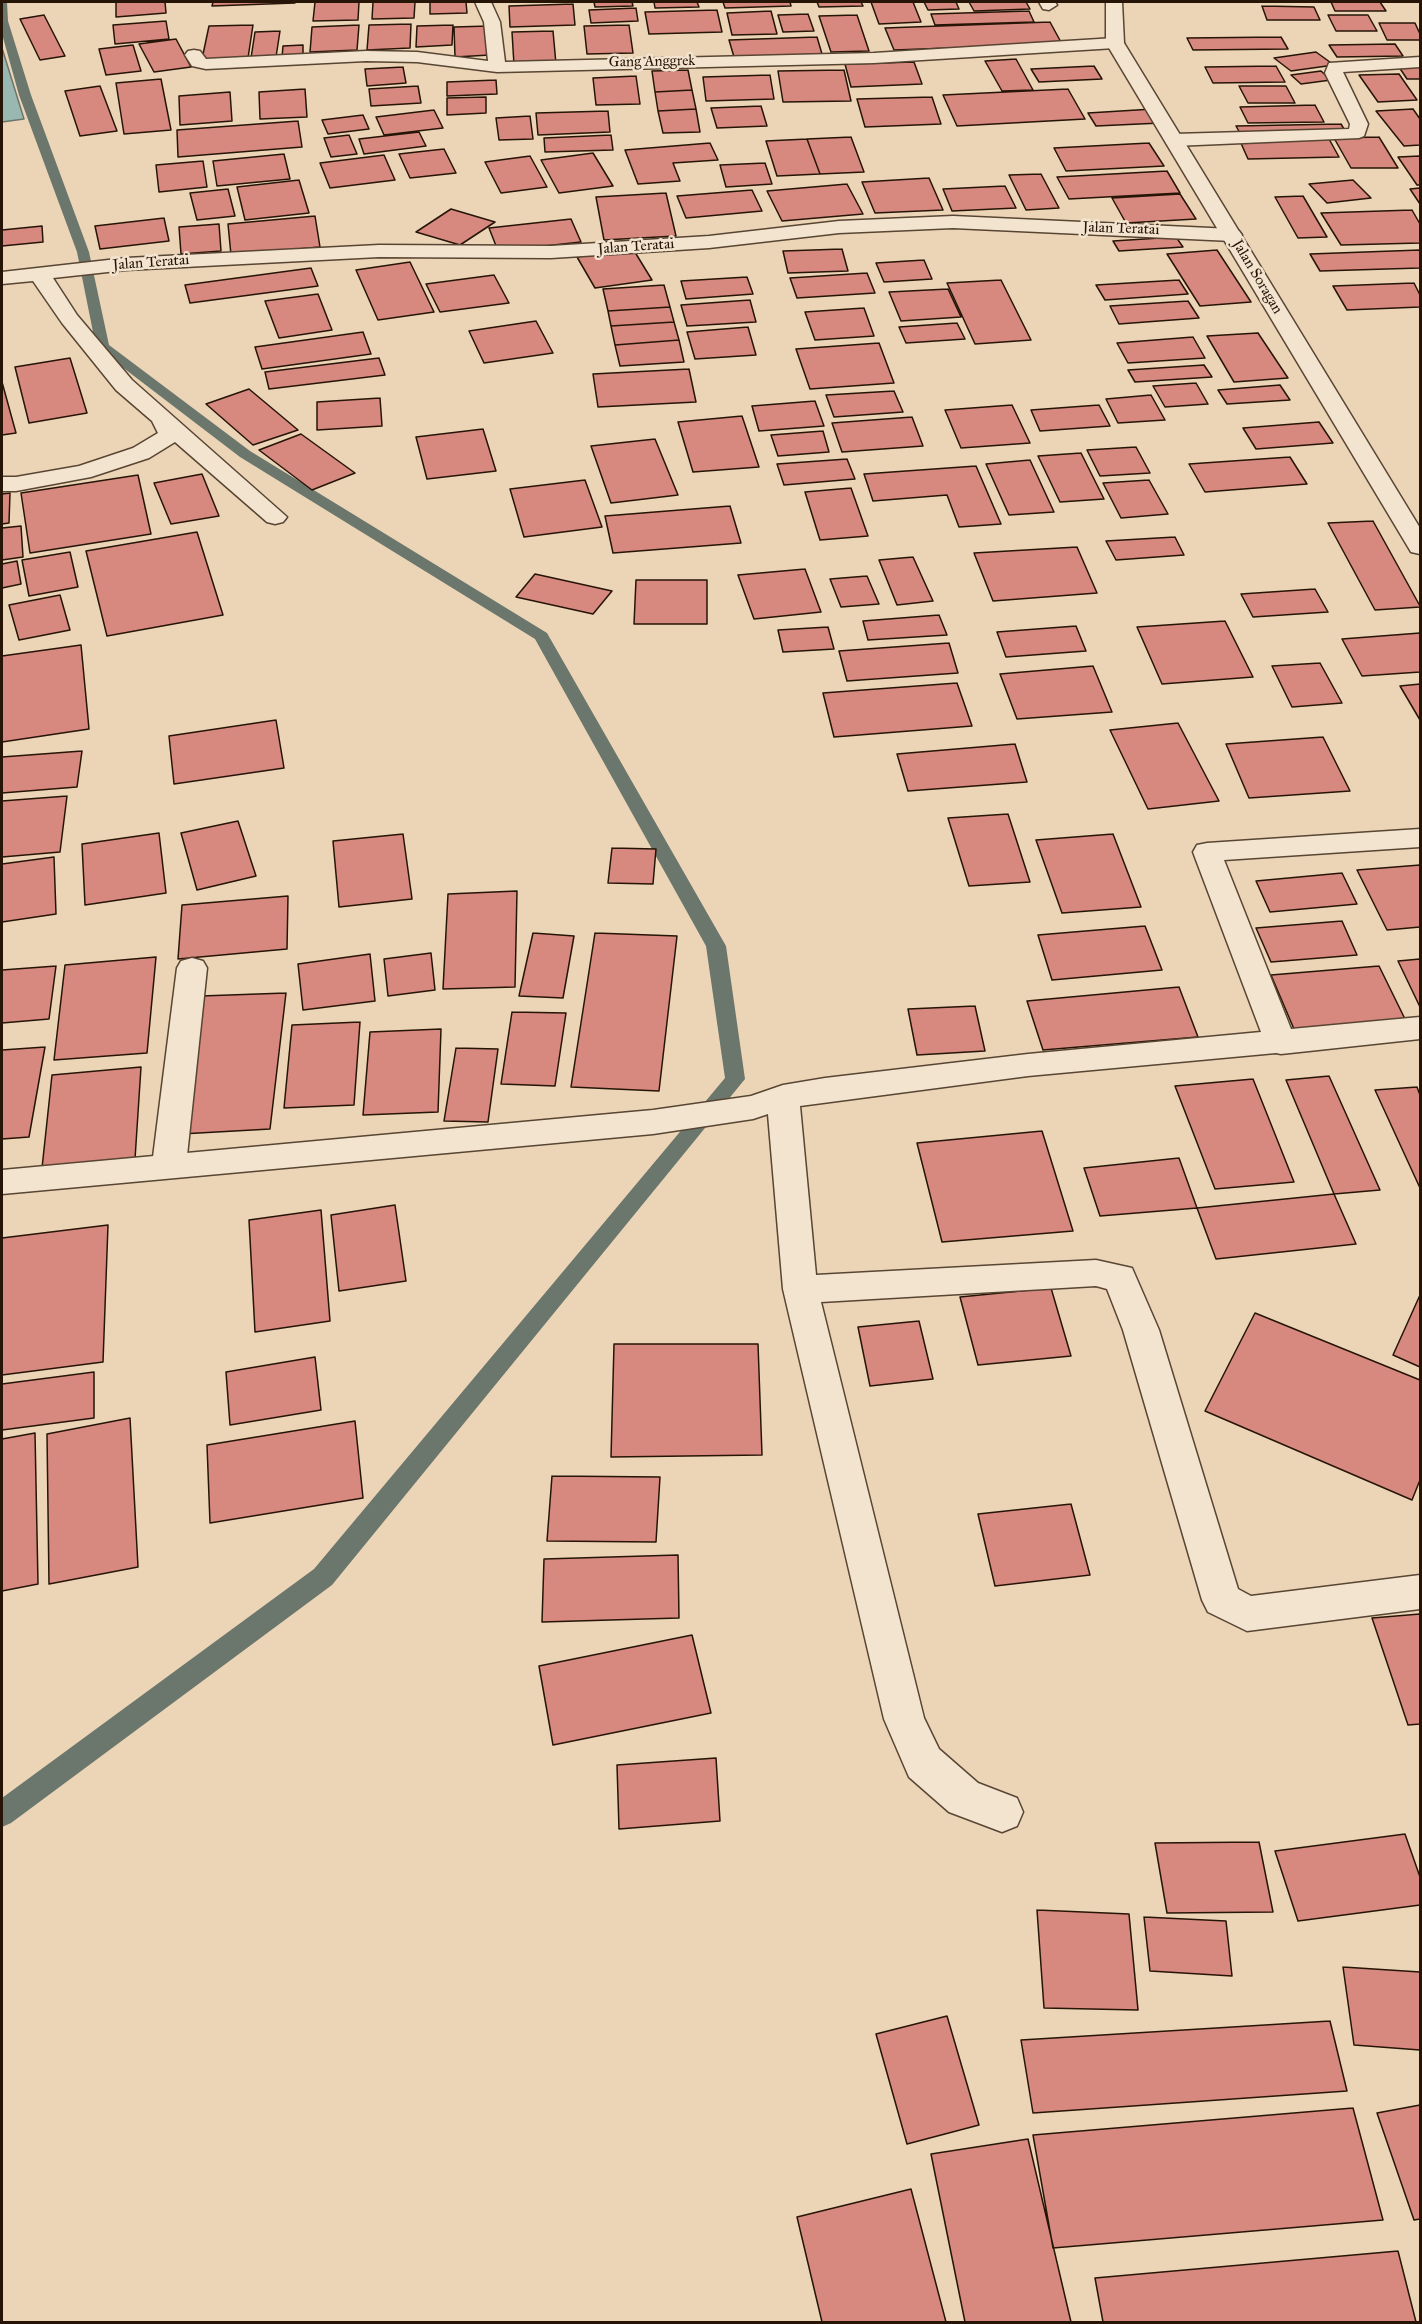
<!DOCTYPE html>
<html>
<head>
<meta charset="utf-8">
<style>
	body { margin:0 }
	#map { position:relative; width:1422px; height:2324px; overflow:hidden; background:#ecd5b6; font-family:"IM FELL Great Primer",serif }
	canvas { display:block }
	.frame { position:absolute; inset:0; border:3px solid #261507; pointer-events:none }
</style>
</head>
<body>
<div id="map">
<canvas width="1422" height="2324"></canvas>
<div class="frame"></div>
</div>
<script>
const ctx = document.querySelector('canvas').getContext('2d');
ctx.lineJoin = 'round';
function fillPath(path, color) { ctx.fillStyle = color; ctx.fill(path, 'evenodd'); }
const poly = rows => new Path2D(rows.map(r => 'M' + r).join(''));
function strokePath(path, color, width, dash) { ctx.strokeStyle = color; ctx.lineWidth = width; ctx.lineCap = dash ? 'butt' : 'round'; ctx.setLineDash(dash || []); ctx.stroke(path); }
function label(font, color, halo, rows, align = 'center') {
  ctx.font = font + ' "IM FELL Great Primer",serif'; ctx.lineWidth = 5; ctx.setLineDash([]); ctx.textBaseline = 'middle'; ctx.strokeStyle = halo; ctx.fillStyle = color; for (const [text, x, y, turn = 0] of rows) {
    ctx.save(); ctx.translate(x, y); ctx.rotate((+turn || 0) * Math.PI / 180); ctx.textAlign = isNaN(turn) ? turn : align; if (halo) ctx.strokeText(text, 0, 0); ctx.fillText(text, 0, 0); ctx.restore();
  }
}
const water = poly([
	[2,48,24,119,2,122,2,48]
]);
fillPath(water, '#99b8b1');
strokePath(water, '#6b776d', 1.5);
fillPath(poly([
	[2,2,7,2,8,21,31,95,89,252,109,345,250,451,547,633,726,946,745,1079,332,1585,11,1823,2,1827,2,1798,314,1569,725,1078,706,946,535,639,240,457,96,347,77,252,19,95,2,34,2,2]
]), '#6b776d');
const building = poly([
	[116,2,165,2,166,13,116,17,116,2],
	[213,2,295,2,295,3,212,6,213,2],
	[315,2,359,2,358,20,313,21,315,2],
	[373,2,415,2,414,18,372,19,373,2],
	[430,2,466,2,467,13,430,14,430,2],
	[594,2,632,2,633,6,595,7,594,2],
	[654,2,697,2,699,7,655,8,654,2],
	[723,2,790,2,791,6,725,8,723,2],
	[817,2,861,2,863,6,819,7,817,2],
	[871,2,913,2,921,22,879,24,871,2],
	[924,2,956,2,959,9,928,10,924,2],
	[969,2,1026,2,1030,9,974,11,969,2],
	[1331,2,1380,2,1386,11,1335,11,1331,2],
	[573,4,575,25,510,27,509,6,573,4],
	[1262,6,1314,7,1320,20,1267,20,1262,6],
	[636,8,638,21,591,23,589,10,636,8],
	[717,10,722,32,649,34,645,12,717,10],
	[771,11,777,34,732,35,727,13,771,11],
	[1029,11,1034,22,935,25,931,14,1029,11],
	[808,14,814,31,783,32,778,15,808,14],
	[44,15,65,56,40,60,20,19,44,15],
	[857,15,869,51,831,52,819,16,857,15],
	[1328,15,1368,15,1377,31,1336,31,1328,15],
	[166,21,169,39,115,44,113,25,166,21],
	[1050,22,1062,44,894,50,885,28,1050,22],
	[1379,23,1415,23,1420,34,1420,40,1387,40,1379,23],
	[411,24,410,48,367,50,369,25,411,24],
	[253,25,248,58,202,59,209,26,253,25],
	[359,25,357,50,310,52,312,27,359,25],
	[453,25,452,45,416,47,417,26,453,25],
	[629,25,633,53,587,54,584,26,629,25],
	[489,26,490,55,455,57,454,27,489,26],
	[280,31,276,57,251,58,255,32,280,31],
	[553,31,556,64,514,65,512,32,553,31],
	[817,37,822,54,734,57,729,40,817,37],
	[1281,37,1288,49,1193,50,1187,38,1281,37],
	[176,39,191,67,154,72,139,44,176,39],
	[1395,44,1403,56,1337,57,1329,45,1395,44],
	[133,45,141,71,106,75,99,49,133,45],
	[303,45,303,56,282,57,283,46,303,45],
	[1316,52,1334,65,1291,71,1274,58,1316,52],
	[1016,59,1033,90,1002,91,985,61,1016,59],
	[914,62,922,84,851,87,845,64,914,62],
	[1094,66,1102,79,1039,82,1031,69,1094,66],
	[1276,66,1285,82,1213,83,1205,67,1276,66],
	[403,67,406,83,367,86,365,69,403,67],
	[1399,67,1420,67,1420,79,1407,79,1399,67],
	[688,70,692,90,655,92,652,71,688,70],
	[844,70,851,101,783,102,778,71,844,70],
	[1321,71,1331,80,1301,84,1291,75,1321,71],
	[1399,74,1417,100,1378,102,1359,75,1399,74],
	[770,75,774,99,706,101,703,77,770,75],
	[636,76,640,104,596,105,593,78,636,76],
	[161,79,171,130,124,134,116,83,161,79],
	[496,80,497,94,447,96,447,82,496,80],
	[100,86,117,131,80,136,65,91,100,86],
	[418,86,421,103,371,106,369,89,418,86],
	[1239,86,1286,86,1295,103,1248,103,1239,86],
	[305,89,307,117,260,119,259,92,305,89],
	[1068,89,1085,119,957,126,943,95,1068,89],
	[692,90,696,109,658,111,655,92,692,90],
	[230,92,232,121,180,125,179,96,230,92],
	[486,97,486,113,447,115,447,98,486,97],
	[932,97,941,124,865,127,857,99,932,97],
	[1315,105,1324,122,1248,123,1240,107,1315,105],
	[761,106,767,126,717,128,711,108,761,106],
	[696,109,700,132,663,133,658,111,696,109],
	[1153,109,1161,123,1096,126,1088,113,1153,109],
	[1413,109,1420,119,1420,145,1404,146,1376,111,1413,109],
	[434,110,443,128,384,135,376,117,434,110],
	[608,111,610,132,538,135,536,113,608,111],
	[363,115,369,129,328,134,322,120,363,115],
	[530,116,533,139,499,140,496,118,530,116],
	[298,121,302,147,178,157,177,130,298,121],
	[1341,124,1347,134,1241,135,1236,126,1341,124],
	[419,132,426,146,364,154,359,139,419,132],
	[349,135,357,154,331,157,324,138,349,135],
	[611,135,613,150,545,152,544,138,611,135],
	[851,137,864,172,820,174,807,139,851,137],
	[1379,137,1398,168,1351,168,1334,138,1379,137],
	[807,139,820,174,777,176,766,141,807,139],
	[1329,139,1339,157,1248,159,1240,141,1329,139],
	[710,143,718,160,673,163,680,181,638,184,625,150,710,143],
	[1149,143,1164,166,1066,171,1054,148,1149,143],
	[444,149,456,173,410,178,399,154,444,149],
	[593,153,613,186,559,193,541,160,593,153],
	[284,154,290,179,217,186,213,161,284,154],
	[384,155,395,180,330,188,320,163,384,155],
	[530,156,547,187,501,193,485,162,530,156],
	[1420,156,1420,185,1417,185,1398,157,1420,156],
	[203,161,207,187,159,192,156,165,203,161],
	[765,163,772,184,726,187,720,165,765,163],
	[1167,171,1180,193,1069,199,1057,177,1167,171],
	[1041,174,1059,208,1026,210,1009,175,1041,174],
	[929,178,943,210,875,213,862,182,929,178],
	[299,180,309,213,245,220,237,187,299,180],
	[1353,180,1371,198,1327,203,1309,184,1353,180],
	[847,184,863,214,782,221,767,191,847,184],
	[1005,186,1016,208,952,211,943,189,1005,186],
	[1420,188,1420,204,1410,189,1420,188],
	[228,189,235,216,197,220,190,193,228,189],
	[752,190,762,211,686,218,677,196,752,190],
	[666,193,676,236,604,240,596,197,666,193],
	[1180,194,1196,219,1126,223,1112,198,1180,194],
	[1303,196,1327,237,1298,238,1275,197,1303,196],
	[451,209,495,222,460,245,416,232,451,209],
	[1412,210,1420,224,1420,243,1341,245,1321,213,1412,210],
	[315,216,320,247,231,255,228,224,315,216],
	[164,218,169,241,100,249,95,226,164,218],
	[571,219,581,242,498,251,489,228,571,219],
	[219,224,221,251,181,254,179,227,219,224],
	[42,226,43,242,2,246,2,230,42,226],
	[1176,237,1183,247,1119,251,1113,241,1176,237],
	[633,249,652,280,595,288,577,257,633,249],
	[842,249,848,271,788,273,783,251,842,249],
	[1217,250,1251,302,1200,306,1167,254,1217,250],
	[1420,250,1420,268,1320,271,1310,254,1420,250],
	[924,260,932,279,884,282,876,263,924,260],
	[410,262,434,312,378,320,356,270,410,262],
	[311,268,318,286,190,303,185,285,311,268],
	[867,273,875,293,797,298,790,278,867,273],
	[494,275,509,303,440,312,426,284,494,275],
	[747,277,753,294,686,299,681,281,747,277],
	[1001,280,1031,340,975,344,947,283,1001,280],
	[1179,280,1188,294,1105,300,1096,285,1179,280],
	[1414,283,1420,295,1420,307,1347,310,1333,286,1414,283],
	[664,285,670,307,608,311,603,289,664,285],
	[948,289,961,317,901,321,889,292,948,289],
	[318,294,332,330,279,338,265,301,318,294],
	[750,300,756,322,687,326,681,305,750,300],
	[1188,301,1199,318,1119,324,1110,306,1188,301],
	[670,307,674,322,611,326,608,311,670,307],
	[864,308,874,336,815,340,805,312,864,308],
	[536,321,553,353,484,363,469,331,536,321],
	[674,322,679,340,615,345,611,326,674,322],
	[957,323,965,339,906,343,899,327,957,323],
	[748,327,756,355,695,359,687,332,748,327],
	[363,332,371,354,262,369,255,347,363,332],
	[1258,333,1288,378,1234,382,1207,336,1258,333],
	[1193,337,1205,358,1128,363,1117,343,1193,337],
	[679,340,684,362,620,366,615,345,679,340],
	[879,343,894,383,810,389,796,349,879,343],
	[70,358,87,413,29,423,15,367,70,358],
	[379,358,385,375,269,389,265,372,379,358],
	[1204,365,1212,377,1135,382,1128,370,1204,365],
	[689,369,696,402,598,407,593,374,689,369],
	[2,382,16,433,2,435,2,382],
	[1196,383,1208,404,1165,407,1153,386,1196,383],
	[1280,385,1290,400,1227,404,1218,390,1280,385],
	[249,389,298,430,253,445,206,404,249,389],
	[894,391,903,412,834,417,826,395,894,391],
	[1151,395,1165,420,1118,423,1106,399,1151,395],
	[380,398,382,426,317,430,317,402,380,398],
	[815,401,824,426,759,431,752,406,815,401],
	[1012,405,1030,443,961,448,945,410,1012,405],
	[1099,405,1110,426,1040,431,1031,410,1099,405],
	[742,416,759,467,693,472,678,422,742,416],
	[912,417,923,446,842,452,832,423,912,417],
	[1319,422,1333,443,1256,449,1243,428,1319,422],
	[483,429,496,471,427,479,416,437,483,429],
	[823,431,829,452,778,456,771,435,823,431],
	[301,434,355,473,312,490,259,450,301,434],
	[655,439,678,495,611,503,591,446,655,439],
	[1136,447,1150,473,1100,476,1087,450,1136,447],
	[1081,453,1104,499,1060,502,1038,456,1081,453],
	[1290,457,1307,484,1205,492,1189,464,1290,457],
	[847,459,855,479,784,485,777,464,847,459],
	[1030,460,1054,512,1009,515,986,464,1030,460],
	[976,466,1001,524,959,527,947,495,873,501,864,474,976,466],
	[202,474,219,516,171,524,154,483,202,474],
	[138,475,151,534,30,553,21,493,138,475],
	[585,480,602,527,524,537,510,489,585,480],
	[1149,480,1168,514,1121,518,1103,483,1149,480],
	[851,488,868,536,820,540,805,492,851,488],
	[10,493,9,523,2,524,2,494,10,493],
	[730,506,741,543,613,553,605,516,730,506],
	[1373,521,1420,606,1420,607,1375,610,1328,523,1373,521],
	[21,526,23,557,2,560,2,528,21,526],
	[197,532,223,615,107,636,86,551,197,532],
	[1175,537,1184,555,1116,560,1106,541,1175,537],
	[1077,547,1097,593,993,601,974,553,1077,547],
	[70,552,78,587,29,596,22,560,70,552],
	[913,557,933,601,897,605,879,560,913,557],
	[17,561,21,584,2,588,2,564,17,561],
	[805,569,821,612,754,619,738,575,805,569],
	[535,574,612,591,593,614,516,597,535,574],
	[867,576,879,604,841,607,830,579,867,576],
	[636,580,707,580,707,624,634,624,636,580],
	[1315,589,1328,612,1253,617,1241,594,1315,589],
	[60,595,70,630,19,640,9,605,60,595],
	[939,615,947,635,868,640,863,621,939,615],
	[1225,621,1253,677,1162,684,1137,627,1225,621],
	[1076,626,1086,651,1006,657,997,632,1076,626],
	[828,627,834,649,783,652,778,630,828,627],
	[1420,633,1420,672,1362,676,1342,639,1420,633],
	[949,643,958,673,847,681,839,651,949,643],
	[81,645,89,729,2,742,2,656,81,645],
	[1320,663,1342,703,1292,707,1272,666,1320,663],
	[1093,666,1112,712,1017,719,1000,674,1093,666],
	[957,683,972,726,834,737,823,693,957,683],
	[1420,684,1420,720,1400,686,1420,684],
	[276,720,284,768,174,784,169,736,276,720],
	[1178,723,1219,801,1148,809,1110,730,1178,723],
	[1323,737,1350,791,1249,798,1226,744,1323,737],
	[1015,744,1027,782,908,791,897,754,1015,744],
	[82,751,77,787,2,793,2,757,82,751],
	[67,796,60,852,2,857,2,801,67,796],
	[1008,814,1030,882,969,886,948,818,1008,814],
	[238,821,256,876,197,890,181,833,238,821],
	[159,833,166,893,85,905,82,844,159,833],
	[403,834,412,899,339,907,333,841,403,834],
	[1113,834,1141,907,1062,913,1036,840,1113,834],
	[612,848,656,849,653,884,608,883,612,848],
	[54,857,56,914,2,922,2,864,54,857],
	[1420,865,1420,927,1387,930,1357,870,1420,865],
	[1342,873,1357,904,1270,912,1256,881,1342,873],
	[517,891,515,987,443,989,448,894,517,891],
	[288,896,287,949,178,959,182,905,288,896],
	[1342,921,1357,955,1271,962,1256,928,1342,921],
	[1145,926,1162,970,1052,980,1038,935,1145,926],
	[533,933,574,936,563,998,519,996,533,933],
	[595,933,677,936,659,1091,571,1087,595,933],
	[431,953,435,990,388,996,384,959,431,953],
	[370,954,375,1001,303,1010,298,964,370,954],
	[156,957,147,1053,54,1060,65,965,156,957],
	[1420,959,1420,1007,1398,961,1420,959],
	[56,966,49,1019,2,1023,2,970,56,966],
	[1379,966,1405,1019,1294,1029,1271,975,1379,966],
	[1179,987,1198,1037,1043,1050,1027,1001,1179,987],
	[286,993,270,1129,181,1134,201,996,286,993],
	[975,1006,985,1051,917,1055,908,1009,975,1006],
	[512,1012,566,1013,555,1086,501,1084,512,1012],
	[360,1022,354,1105,284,1108,292,1025,360,1022],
	[441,1029,438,1112,363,1115,370,1032,441,1029],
	[45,1047,29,1137,2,1139,2,1050,45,1047],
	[456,1048,498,1049,488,1122,444,1121,456,1048],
	[141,1067,135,1159,42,1168,52,1075,141,1067],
	[1329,1076,1380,1190,1334,1194,1286,1080,1329,1076],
	[1253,1079,1294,1182,1215,1189,1175,1086,1253,1079],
	[1417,1087,1420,1095,1420,1188,1375,1090,1417,1087],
	[1042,1131,1073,1231,942,1242,917,1143,1042,1131],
	[1179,1158,1197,1208,1100,1216,1084,1168,1179,1158],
	[1334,1194,1356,1244,1216,1259,1197,1208,1334,1194],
	[395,1205,406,1281,339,1291,331,1215,395,1205],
	[321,1210,330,1321,255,1332,249,1220,321,1210],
	[108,1225,103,1362,2,1375,2,1238,108,1225],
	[1051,1288,1071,1356,978,1365,960,1297,1051,1288],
	[1420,1295,1420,1367,1393,1355,1420,1295],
	[1255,1313,1420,1380,1420,1480,1412,1500,1205,1411,1255,1313],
	[919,1321,933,1379,870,1386,858,1327,919,1321],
	[614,1344,758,1344,762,1455,611,1457,614,1344],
	[315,1357,321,1410,230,1425,226,1372,315,1357],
	[94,1372,94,1418,2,1430,2,1384,94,1372],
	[130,1418,138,1567,49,1584,47,1434,130,1418],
	[355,1421,363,1498,210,1523,207,1445,355,1421],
	[35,1433,38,1584,2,1591,2,1439,35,1433],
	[552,1476,660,1477,656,1542,547,1541,552,1476],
	[1071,1504,1090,1575,995,1586,978,1514,1071,1504],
	[678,1555,679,1618,542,1622,544,1559,678,1555],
	[1420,1614,1420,1724,1408,1725,1372,1618,1420,1614],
	[692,1635,711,1713,553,1745,539,1666,692,1635],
	[716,1758,720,1821,619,1829,617,1765,716,1758],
	[1405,1834,1420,1877,1420,1905,1298,1921,1275,1851,1405,1834],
	[1259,1842,1273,1912,1167,1913,1155,1843,1259,1842],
	[1037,1910,1129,1914,1138,2010,1044,2008,1037,1910],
	[1144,1917,1226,1921,1232,1976,1150,1971,1144,1917],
	[1343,1967,1420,1972,1420,2050,1354,2045,1343,1967],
	[947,2016,979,2125,907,2144,876,2034,947,2016],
	[1330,2021,1347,2091,1033,2113,1021,2040,1330,2021],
	[1420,2105,1420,2219,1414,2220,1377,2113,1420,2105],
	[1353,2108,1383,2220,1053,2248,1033,2135,1353,2108],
	[1028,2139,1071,2322,965,2322,931,2154,1028,2139],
	[911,2189,946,2322,822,2322,797,2217,911,2189],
	[1398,2251,1416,2322,1103,2322,1095,2278,1398,2251]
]);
fillPath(building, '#d7887f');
strokePath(building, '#261507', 1.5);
const service = poly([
	[1039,2,1055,2,1057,5,1049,10,1043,9,1039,2],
	[192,958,203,961,207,968,186,1165,181,1174,169,1177,157,1174,152,1165,177,968,181,961,192,958]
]);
const minor = poly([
	[475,2,491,2,500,22,505,62,874,53,1115,38,1121,39,1124,43,1121,47,1115,48,874,63,497,72,417,62,366,61,206,69,192,66,185,55,188,51,194,50,200,51,206,59,366,51,417,52,488,61,484,22,475,2],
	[1420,57,1420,67,1343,72,1368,124,1364,136,1359,138,1174,146,1167,144,1165,140,1167,136,1174,134,1349,129,1350,124,1325,73,1329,63,1420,57],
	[953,216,1232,229,1239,231,1242,235,1239,239,1232,241,953,228,839,233,709,248,551,258,379,257,126,270,53,278,77,315,132,380,287,517,283,522,275,524,267,522,175,442,149,458,91,477,16,491,2,491,2,477,16,477,79,466,133,448,158,433,152,421,116,390,62,323,33,281,2,284,2,272,126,258,379,245,551,246,709,236,839,221,953,216],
	[1420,829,1420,847,1224,860,1291,1029,1420,1017,1420,1039,1281,1054,1276,1053,1028,1076,800,1106,816,1275,1096,1260,1132,1268,1159,1330,1238,1589,1251,1596,1420,1575,1420,1609,1247,1631,1208,1612,1202,1600,1123,1330,1107,1289,1096,1286,821,1302,924,1718,939,1749,978,1783,1017,1798,1023,1812,1017,1826,1002,1832,949,1812,909,1777,884,1719,783,1289,768,1114,753,1119,653,1134,2,1194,2,1170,653,1110,751,1096,783,1085,825,1078,1028,1054,1261,1032,1193,852,1197,845,1207,843,1420,829]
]);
const tertiary = poly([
	[1106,2,1122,2,1124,43,1420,528,1420,554,1411,552,1408,547,1106,43,1106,2]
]);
strokePath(service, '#584533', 3);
strokePath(minor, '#584533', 3);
strokePath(tertiary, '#584533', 3);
fillPath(service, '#f3e4d0');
fillPath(minor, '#f3e4d0');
fillPath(tertiary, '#f3e4d0');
label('15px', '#261507', '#f3e4d0', [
	["Gang Anggrek",652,62,-1],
	["Jalan Teratai",1121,229,2],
	["Jalan Teratai",636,247,-4],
	["Jalan Teratai",151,263,-4],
	["Jalan Soragan",1257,277,59]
]);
</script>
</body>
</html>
